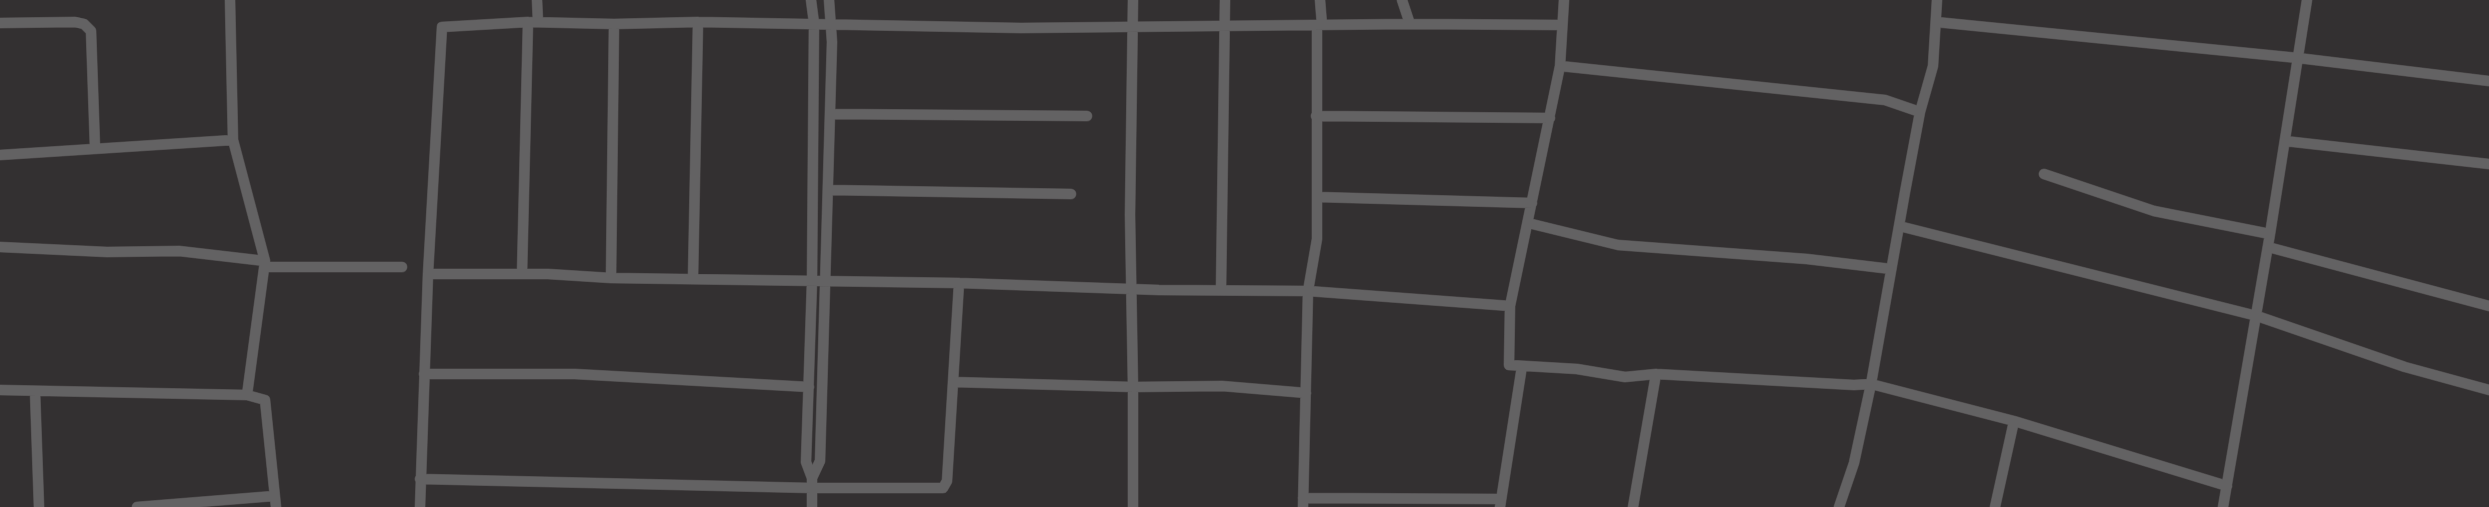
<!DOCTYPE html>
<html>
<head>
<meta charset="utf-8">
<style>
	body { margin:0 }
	canvas { display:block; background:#333031 }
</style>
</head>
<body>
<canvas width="2489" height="507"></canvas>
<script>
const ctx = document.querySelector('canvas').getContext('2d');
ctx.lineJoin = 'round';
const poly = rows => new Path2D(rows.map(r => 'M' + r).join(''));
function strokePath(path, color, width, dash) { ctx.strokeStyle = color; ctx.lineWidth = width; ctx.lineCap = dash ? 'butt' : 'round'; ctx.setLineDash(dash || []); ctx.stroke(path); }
const minor = poly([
	[537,0,538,22],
	[811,0,814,23,812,281,806,462,812,478,812,507],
	[1133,0,1130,215,1133,387,1222,386,1306,393],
	[1320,0,1322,25],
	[1936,22,2298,58,2489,81],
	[0,23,75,22,84,24,91,31,95,148],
	[1410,24,1562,25],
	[1560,66,1564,0],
	[830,114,1087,116],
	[1316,116,1550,118],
	[2285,141,2489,164],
	[0,155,233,140],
	[2044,174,2154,211,2270,234],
	[829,190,1071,194],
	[1317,197,1532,203],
	[1528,223,1618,245,1807,259,1891,269],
	[1899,226,2257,316,2405,367,2489,390],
	[0,247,107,252,179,251,265,261],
	[2268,247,2489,306],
	[265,267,402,267],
	[428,274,442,27,528,22,614,24,698,22,1021,28,1410,24,1402,0],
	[522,274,528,22],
	[611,278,614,24],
	[693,278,698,22],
	[1221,290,1225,0],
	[1510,306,1509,365,1577,369,1625,377,1656,374,1854,385,1871,384,2014,421,1995,507],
	[424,374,575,374,809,387],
	[953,382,1133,387,1133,507],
	[0,390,247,395,265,261,233,140,230,0],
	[35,391,39,507],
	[247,395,265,400,276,507],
	[2014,421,2227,486],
	[812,478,820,461,832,42,829,0],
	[420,479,812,488,943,488,947,481,959,283],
	[1303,498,1501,499],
	[137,507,274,496],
	[420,507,428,274,548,274,611,278,959,283,1159,290,1308,291,1510,306,1560,66,1885,100,1920,112],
	[1303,507,1308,291,1317,239,1317,25],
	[1500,507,1522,366],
	[1633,507,1656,374],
	[1839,507,1854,463,1871,384,1905,192,1920,112,1933,66,1937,0],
	[2223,507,2270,234,2307,0]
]);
strokePath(minor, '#504d4e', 11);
strokePath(minor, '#636263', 10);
</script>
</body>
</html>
